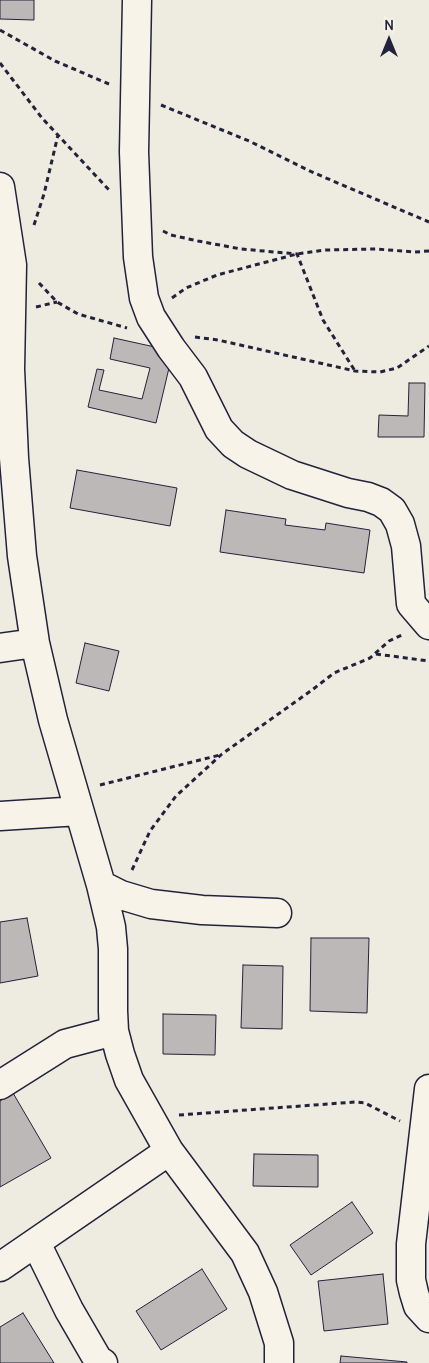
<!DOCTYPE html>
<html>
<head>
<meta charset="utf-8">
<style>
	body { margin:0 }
	#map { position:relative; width:429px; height:1363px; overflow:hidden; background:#eeebe1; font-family:Delius,sans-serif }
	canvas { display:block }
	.north { position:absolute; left:364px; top:15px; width:50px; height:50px; -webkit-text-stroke:4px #f7f3e8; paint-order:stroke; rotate:0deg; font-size:14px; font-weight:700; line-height:20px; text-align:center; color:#22223b }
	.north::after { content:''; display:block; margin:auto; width:18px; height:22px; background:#22223b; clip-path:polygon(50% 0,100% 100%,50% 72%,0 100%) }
</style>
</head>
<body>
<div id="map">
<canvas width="429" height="1363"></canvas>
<div class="north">N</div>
</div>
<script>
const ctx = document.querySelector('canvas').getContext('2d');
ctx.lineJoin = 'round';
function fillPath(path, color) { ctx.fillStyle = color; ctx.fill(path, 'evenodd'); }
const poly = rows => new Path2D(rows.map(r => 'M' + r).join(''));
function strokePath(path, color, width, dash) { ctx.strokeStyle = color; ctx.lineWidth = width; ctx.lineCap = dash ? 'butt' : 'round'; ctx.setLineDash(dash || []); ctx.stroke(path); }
const building = poly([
	[0,0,34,0,34,20,0,19,0,0],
	[114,338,173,351,156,423,88,407,97,369,104,370,99,390,142,399,150,368,110,359,114,338],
	[409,383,425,383,424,437,378,437,379,415,408,416,409,383],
	[77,470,177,488,170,526,70,508,77,470],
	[226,510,286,519,285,525,325,530,326,523,370,530,364,573,220,552,226,510],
	[85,643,119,651,109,691,76,683,85,643],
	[27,918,38,976,0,983,0,922,27,918],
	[311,938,369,938,367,1013,310,1011,311,938],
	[243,965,283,966,282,1029,241,1028,243,965],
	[163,1014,216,1015,215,1055,163,1054,163,1014],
	[13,1093,51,1158,0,1187,0,1101,13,1093],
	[254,1154,318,1155,318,1187,253,1186,254,1154],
	[352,1202,373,1233,311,1275,290,1245,352,1202],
	[202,1269,227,1309,161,1350,136,1311,202,1269],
	[383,1274,388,1324,324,1331,318,1281,383,1274],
	[23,1313,54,1363,0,1363,0,1327,23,1313],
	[341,1356,407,1362,407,1363,340,1363,341,1356]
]);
fillPath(building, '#bbb8b7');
strokePath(building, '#22223b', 1);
const street = poly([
	[137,0,134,152,138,257,144,298,151,317,171,348,193,377,219,429,233,444,248,454,292,475,348,493,368,497,381,502,392,510,400,524,406,546,411,604,429,625],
	[0,187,12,265,10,369,14,458,22,556,35,643,53,720,101,885,111,927,113,949,113,1011,114,1031,120,1054,129,1080,169,1151,245,1253,263,1292,279,1343,279,1363],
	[0,648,35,643],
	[0,816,79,811],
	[101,885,121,895,151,904,202,910,277,913],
	[0,1085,65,1044,114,1031],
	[429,1089,411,1244,411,1280,414,1293,418,1306,429,1318],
	[36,1243,69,1310,98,1360,103,1363],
	[0,1267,169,1151]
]);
strokePath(street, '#22223b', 31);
strokePath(poly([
	[0,30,55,61,109,84],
	[0,63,42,118,109,190],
	[161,105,249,141,312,172,429,222],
	[34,225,44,194,58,135],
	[163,231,171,235,198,241,241,249,297,254,323,320,355,371],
	[39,283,57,302,78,314,127,328],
	[172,298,186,288,217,275,297,254,325,250,376,249,415,252,429,251],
	[36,307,57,302],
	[195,337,218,340,355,371,380,372,397,368,429,346],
	[376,654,429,661],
	[100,785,220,755],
	[132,870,150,831,176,796,222,754,312,690,334,673,370,658,389,641,402,635],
	[179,1115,355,1102,365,1103,400,1121]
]), '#22223b', 3, [5, 4]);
strokePath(street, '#f7f3e8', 28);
</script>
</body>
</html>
